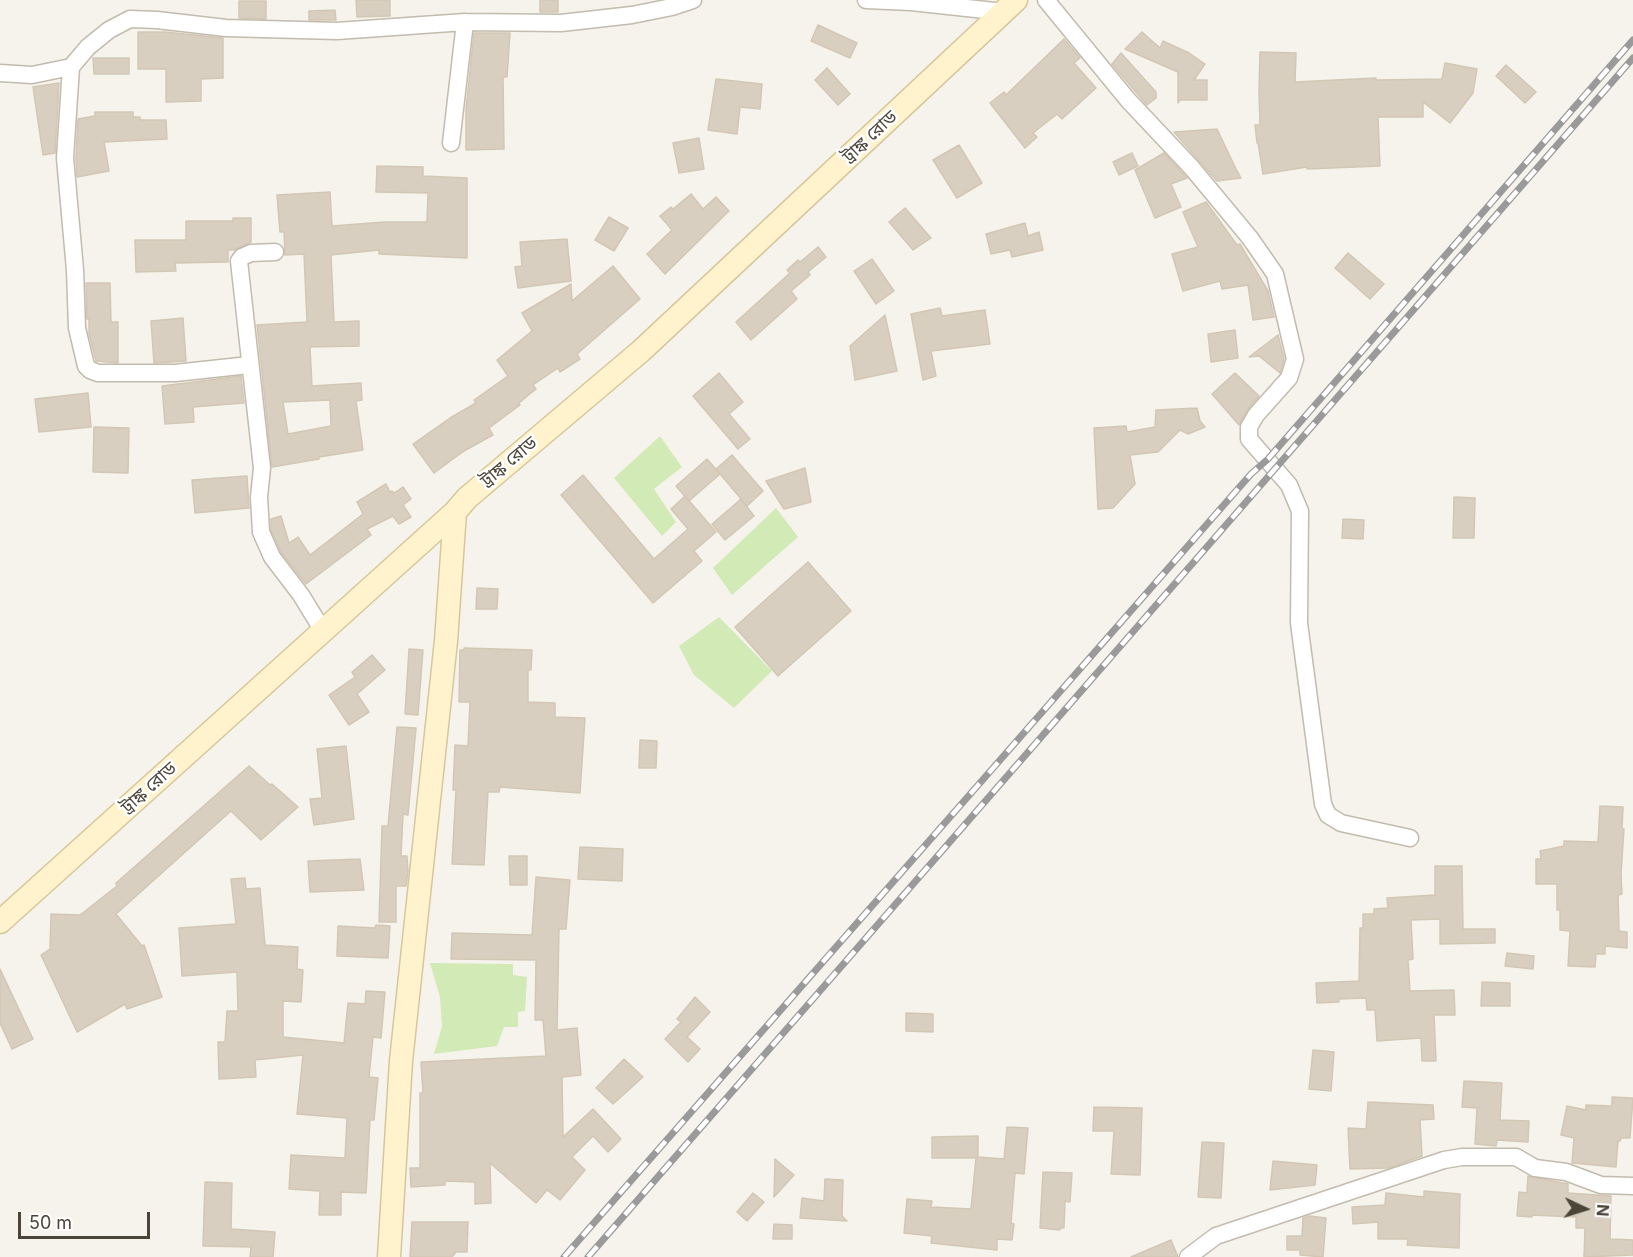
<!DOCTYPE html>
<html>
<head>
<meta charset="utf-8">
<style>
	body { margin:0 }
	#map { position:relative; width:1633px; height:1257px; overflow:hidden; background:#f6f3ec; font-family:Inter,sans-serif }
	canvas { display:block }
	.north { position:absolute; left:1555px; top:1179px; width:60px; height:60px; -webkit-text-stroke:4px #fff; paint-order:stroke; rotate:94deg; font-size:16px; font-weight:700; line-height:24px; text-align:center; color:#4b4439 }
	.north::after { content:''; display:block; margin:auto; width:21px; height:27px; background:#4b4439; clip-path:polygon(50% 0,100% 100%,50% 72%,0 100%) }
	.scale { position:absolute; left:18px; top:1212px; width:132px; height:27px; box-sizing:border-box; border:3px solid #4b4439; border-top:0; padding-left:8px; font-size:18px; line-height:21px; white-space:nowrap; color:#4b4439; -webkit-text-stroke:4px #fff; paint-order:stroke }
</style>
</head>
<body>
<div id="map">
<canvas width="1633" height="1257"></canvas>
<div class="north">N</div>
<div class="scale">50 m</div>
</div>
<script>
const ctx = document.querySelector('canvas').getContext('2d');
ctx.lineJoin = 'round';
function fillPath(path, color) { ctx.fillStyle = color; ctx.fill(path, 'evenodd'); }
const poly = rows => new Path2D(rows.map(r => 'M' + r).join(''));
function strokePath(path, color, width, dash) { ctx.strokeStyle = color; ctx.lineWidth = width; ctx.lineCap = dash ? 'butt' : 'round'; ctx.setLineDash(dash || []); ctx.stroke(path); }
function label(font, color, halo, rows, align = 'center') {
  ctx.font = font + ' Inter,"Noto Sans Bengali",sans-serif'; ctx.lineWidth = 5; ctx.setLineDash([]); ctx.textBaseline = 'middle'; ctx.strokeStyle = halo; ctx.fillStyle = color; for (const [text, x, y, turn = 0] of rows) {
    ctx.save(); ctx.translate(x, y); ctx.rotate((+turn || 0) * Math.PI / 180); ctx.textAlign = isNaN(turn) ? turn : align; if (halo) ctx.strokeText(text, 0, 0); ctx.fillText(text, 0, 0); ctx.restore();
  }
}
fillPath(poly([
	[660,436,682,467,654,489,676,522,662,536,614,478],
	[776,508,798,537,732,595,713,568],
	[719,617,772,671,734,708,694,675,679,646],
	[430,963,513,964,513,975,527,977,525,1011,518,1012,518,1027,504,1027,497,1046,434,1054,442,1026,440,997]
]), '#d2eab5');
const building = poly([
	[356,0,390,0,390,16,357,17,356,0],
	[540,0,558,0,558,12,540,12,540,0],
	[239,1,266,1,266,19,239,18,239,1],
	[335,10,336,20,309,20,309,11,335,10],
	[818,25,857,43,850,58,811,41,818,25],
	[138,32,165,32,223,38,223,78,201,79,201,101,166,102,166,69,138,69,138,32],
	[1142,32,1160,48,1163,41,1189,53,1205,64,1194,80,1207,80,1207,100,1180,100,1178,103,1178,72,1125,49,1142,32],
	[474,33,510,33,507,77,503,77,504,149,466,150,466,109,474,33],
	[1064,39,1080,58,1074,63,1096,88,1062,119,1057,114,1033,133,1037,137,1025,148,990,103,1004,92,1006,95,1064,39],
	[1260,52,1296,53,1295,82,1376,78,1376,80,1442,79,1445,63,1477,69,1473,93,1450,123,1423,102,1423,117,1378,117,1380,166,1307,169,1307,167,1263,174,1258,143,1257,143,1255,125,1260,125,1259,91,1260,52],
	[1121,53,1156,92,1156,98,1147,105,1112,64,1121,53],
	[93,58,129,58,129,74,94,74,93,58],
	[1506,65,1536,92,1525,103,1496,76,1506,65],
	[827,68,850,94,838,105,815,80,827,68],
	[716,79,762,84,760,109,740,107,737,134,708,130,716,79],
	[59,83,55,153,43,155,33,87,59,83],
	[95,112,133,112,133,117,140,117,140,120,166,120,167,139,104,142,109,171,77,177,76,158,78,119,95,116,95,112],
	[1217,129,1236,169,1241,178,1217,181,1174,132,1217,129],
	[699,138,704,169,679,173,673,143,699,138],
	[959,145,982,183,957,198,933,160,959,145],
	[1132,153,1138,166,1119,175,1113,162,1132,153],
	[1164,153,1187,178,1171,184,1181,207,1155,218,1135,170,1164,153],
	[377,166,423,167,423,176,467,178,467,258,379,254,379,250,331,255,334,322,359,321,359,346,310,347,312,386,361,383,362,400,356,401,363,450,319,457,319,459,272,467,257,325,307,322,304,254,285,255,284,232,280,232,277,195,330,192,332,226,384,222,427,222,428,193,376,192,377,166],
	[330,400,331,426,288,434,283,402,330,400],
	[691,194,703,209,716,197,729,211,665,274,647,254,672,230,660,216,671,207,673,209,691,194],
	[1206,202,1237,245,1240,244,1268,291,1274,317,1253,320,1248,285,1222,289,1220,281,1183,291,1172,254,1198,247,1183,212,1206,202],
	[905,208,931,238,913,250,889,222,905,208],
	[609,217,628,228,614,251,595,240,609,217],
	[233,218,251,218,251,242,234,250,228,250,228,262,175,263,176,271,136,272,135,240,186,240,186,221,233,221,233,218],
	[1025,223,1028,236,1039,232,1043,250,1012,257,1010,250,991,254,986,234,1025,223],
	[567,239,571,281,518,288,515,267,522,266,520,242,567,239],
	[818,247,826,257,808,272,810,275,791,291,797,299,751,340,736,322,790,273,787,270,798,260,800,262,818,247],
	[1348,253,1384,284,1370,299,1335,268,1348,253],
	[872,259,894,291,876,304,854,271,872,259],
	[613,266,640,299,577,354,580,359,560,372,558,368,533,385,536,389,519,403,520,405,489,428,493,435,464,451,434,473,413,444,450,418,476,403,474,400,508,376,497,360,532,331,522,313,571,284,572,301,613,266],
	[86,283,110,283,111,322,118,322,118,363,96,361,89,334,89,319,87,319,86,283],
	[940,308,942,316,985,310,990,344,931,351,936,376,923,380,911,314,940,308],
	[885,315,897,371,855,380,850,346,885,315],
	[183,318,186,361,154,363,151,321,183,318],
	[1235,330,1238,358,1211,362,1208,334,1235,330],
	[1278,335,1284,359,1280,373,1259,356,1249,357,1278,335],
	[719,373,743,402,729,414,750,439,738,449,693,396,719,373],
	[1235,373,1259,396,1247,410,1239,425,1212,394,1235,373],
	[241,376,244,403,193,407,194,422,165,424,162,386,241,376],
	[88,393,91,427,39,432,35,399,88,393],
	[1197,408,1200,421,1205,427,1188,434,1180,430,1158,452,1130,455,1135,484,1113,508,1098,509,1094,428,1126,426,1127,432,1155,427,1156,410,1197,408],
	[94,427,129,428,128,473,93,472,94,427],
	[732,455,763,491,747,506,716,469,732,455],
	[707,459,720,474,689,501,676,486,707,459],
	[805,468,811,502,784,509,766,481,805,468],
	[583,475,654,559,688,529,671,509,685,496,716,532,694,551,702,561,653,603,561,495,583,475],
	[247,476,249,508,195,513,192,480,247,476],
	[386,484,390,492,392,491,394,493,403,487,411,499,403,505,411,517,399,524,393,516,367,529,371,535,306,584,281,552,271,530,271,519,281,516,289,543,298,537,310,555,363,514,357,502,386,484],
	[1454,497,1475,498,1474,538,1453,538,1454,497],
	[741,499,754,516,725,540,712,524,741,499],
	[1343,519,1364,520,1363,539,1342,538,1343,519],
	[808,562,851,611,778,676,735,627,808,562],
	[477,588,498,589,497,609,476,609,477,588],
	[464,648,532,650,531,670,528,670,528,702,555,703,555,717,585,718,580,793,500,787,499,792,488,792,484,865,452,864,456,790,453,790,455,745,468,746,470,702,459,702,460,650,464,650,464,648],
	[409,649,423,650,418,715,405,714,409,649],
	[372,655,385,670,357,694,369,712,349,725,329,695,355,677,352,672,372,655],
	[397,727,416,728,408,815,403,814,401,856,407,856,408,872,406,886,396,886,396,922,379,922,382,826,388,826,397,727],
	[640,740,657,741,656,768,639,768,640,740],
	[346,746,354,819,314,825,310,799,322,798,317,749,346,746],
	[249,766,270,785,272,784,298,807,261,840,231,811,116,914,142,946,144,945,162,997,127,1009,125,1004,77,1032,41,955,50,949,51,914,80,915,117,886,116,883,249,766],
	[1600,806,1623,807,1622,829,1624,829,1621,874,1622,894,1618,895,1619,931,1627,932,1627,948,1605,946,1605,954,1596,954,1595,967,1568,966,1570,931,1560,930,1560,910,1557,910,1557,884,1536,884,1536,859,1541,859,1540,851,1564,846,1564,841,1598,842,1600,806],
	[580,847,623,849,622,881,578,879,580,847],
	[509,856,527,856,527,885,510,885,509,856],
	[360,859,364,890,310,892,308,861,360,859],
	[1435,866,1462,866,1463,929,1495,929,1495,943,1440,944,1440,919,1411,920,1413,959,1408,960,1410,991,1454,990,1455,1015,1434,1015,1436,1061,1422,1061,1421,1038,1377,1041,1375,1010,1367,1010,1366,998,1339,999,1339,1002,1317,1003,1316,983,1359,981,1360,928,1363,928,1363,914,1374,914,1374,909,1388,908,1387,898,1435,895,1435,866],
	[536,877,570,880,566,929,559,929,557,1030,577,1028,581,1075,562,1077,563,1137,593,1109,621,1139,608,1152,593,1136,572,1157,585,1170,560,1200,547,1190,536,1203,490,1163,491,1203,475,1204,475,1182,445,1181,445,1185,411,1187,410,1168,420,1168,420,1093,423,1093,421,1062,546,1056,543,1020,535,1020,536,960,451,959,452,933,532,935,536,877],
	[245,878,246,889,260,888,265,945,298,947,297,969,303,970,301,1002,283,1001,283,1037,344,1043,348,1003,365,1004,366,991,385,992,381,1038,373,1037,369,1077,378,1078,374,1120,370,1120,366,1193,341,1192,341,1215,319,1215,320,1191,289,1189,291,1155,345,1158,347,1118,297,1114,303,1055,255,1060,256,1077,219,1079,218,1042,225,1042,227,1011,238,1011,237,972,182,976,179,928,236,924,231,879,245,878],
	[376,925,390,926,388,958,337,956,338,926,375,928,376,925],
	[1507,953,1534,956,1533,969,1505,966,1507,953],
	[0,969,33,1039,12,1049,0,1023,0,969],
	[1482,982,1510,983,1510,1006,1481,1006,1482,982],
	[695,997,710,1012,687,1037,700,1049,688,1062,665,1039,681,1022,677,1019,695,997],
	[906,1013,933,1014,933,1032,906,1031,906,1013],
	[1313,1050,1334,1052,1331,1091,1309,1089,1313,1050],
	[624,1059,643,1077,613,1104,596,1088,624,1059],
	[1464,1081,1502,1083,1500,1120,1529,1121,1528,1142,1497,1140,1496,1146,1475,1144,1477,1108,1462,1107,1464,1081],
	[1612,1097,1633,1098,1630,1138,1621,1138,1620,1141,1618,1141,1616,1167,1572,1163,1574,1138,1561,1135,1567,1106,1586,1110,1586,1105,1612,1106,1612,1097],
	[1368,1102,1433,1105,1434,1119,1420,1120,1422,1156,1388,1168,1350,1169,1348,1128,1366,1129,1368,1102],
	[1094,1107,1142,1108,1140,1175,1111,1174,1114,1131,1093,1131,1094,1107],
	[1007,1127,1028,1128,1024,1174,1015,1173,1011,1223,1014,1224,1012,1240,997,1239,997,1250,931,1243,932,1236,904,1233,907,1199,932,1201,931,1207,971,1209,976,1158,932,1158,932,1137,978,1136,978,1157,1004,1159,1007,1127],
	[1202,1142,1224,1143,1221,1198,1198,1197,1202,1142],
	[775,1159,794,1175,774,1197,775,1159],
	[1273,1161,1317,1165,1315,1185,1270,1190,1273,1161],
	[1043,1172,1072,1173,1070,1202,1065,1201,1064,1228,1060,1228,1060,1230,1040,1228,1043,1172],
	[1528,1176,1568,1184,1568,1193,1611,1196,1610,1239,1633,1240,1633,1255,1584,1257,1585,1228,1576,1228,1576,1217,1532,1215,1532,1217,1517,1216,1519,1192,1527,1193,1528,1176],
	[825,1179,843,1180,842,1216,847,1221,800,1218,802,1198,824,1201,825,1179],
	[205,1182,232,1183,231,1229,275,1232,273,1257,250,1257,251,1247,203,1246,205,1182],
	[1424,1191,1460,1194,1459,1248,1407,1245,1408,1239,1378,1239,1378,1222,1353,1224,1352,1207,1385,1205,1386,1193,1424,1197,1424,1191],
	[753,1193,764,1202,747,1221,737,1212,753,1193],
	[1309,1216,1326,1218,1323,1257,1300,1255,1300,1250,1287,1250,1287,1236,1302,1236,1303,1218,1309,1216],
	[412,1222,468,1222,467,1252,456,1252,452,1257,410,1257,412,1222],
	[774,1224,792,1225,792,1239,773,1239,774,1224],
	[1171,1240,1178,1257,1131,1257,1171,1240]
]);
fillPath(building, '#d8cfc1');
strokePath(building, '#d3c7b4', 1.5);
const minor = poly([
	[866,0,911,2,1004,12],
	[1046,0,1128,100,1192,168,1250,238,1275,274,1295,359,1289,378,1256,415,1249,427,1249,439,1289,485,1300,511,1299,623,1323,804,1328,815,1341,823,1410,838],
	[71,67,65,158,75,270,77,328,86,366,90,370,98,373,175,373,249,365],
	[0,73,32,75,71,67,88,47,109,30,130,19,157,20,226,28,337,31,465,22,561,23,632,15,672,7,693,0],
	[451,143,465,22],
	[275,252,251,253,242,257,239,261,262,468,259,497,261,532,272,557,301,595,323,631],
	[1188,1257,1216,1236,1444,1160,1462,1157,1516,1157,1535,1168,1566,1172,1601,1185,1633,1186]
]);
const secondary = poly([
	[0,922,455,512,467,498,641,351,1016,0],
	[389,1257,401,1061,446,641,455,512]
]);
strokePath(minor, '#c2bbae', 19);
strokePath(secondary, '#d6c79b', 25);
strokePath(minor, '#fff', 16);
strokePath(secondary, '#fff3cd', 22);
const rail = poly([
	[564,1257,1251,474,1268,459,1633,40],
	[588,1257,1633,58]
]);
strokePath(rail, '#9a9a9a', 7);
strokePath(rail, '#fff', 4.5, [14]);
label('18px', '#4b4439', '#fff', [
	["ট্রাঙ্ক রোড",870,137,-43],
	["ট্রাঙ্ক রোড",509,462,-40],
	["ট্রাঙ্ক রোড",149,788,-42]
]);
</script>
</body>
</html>
